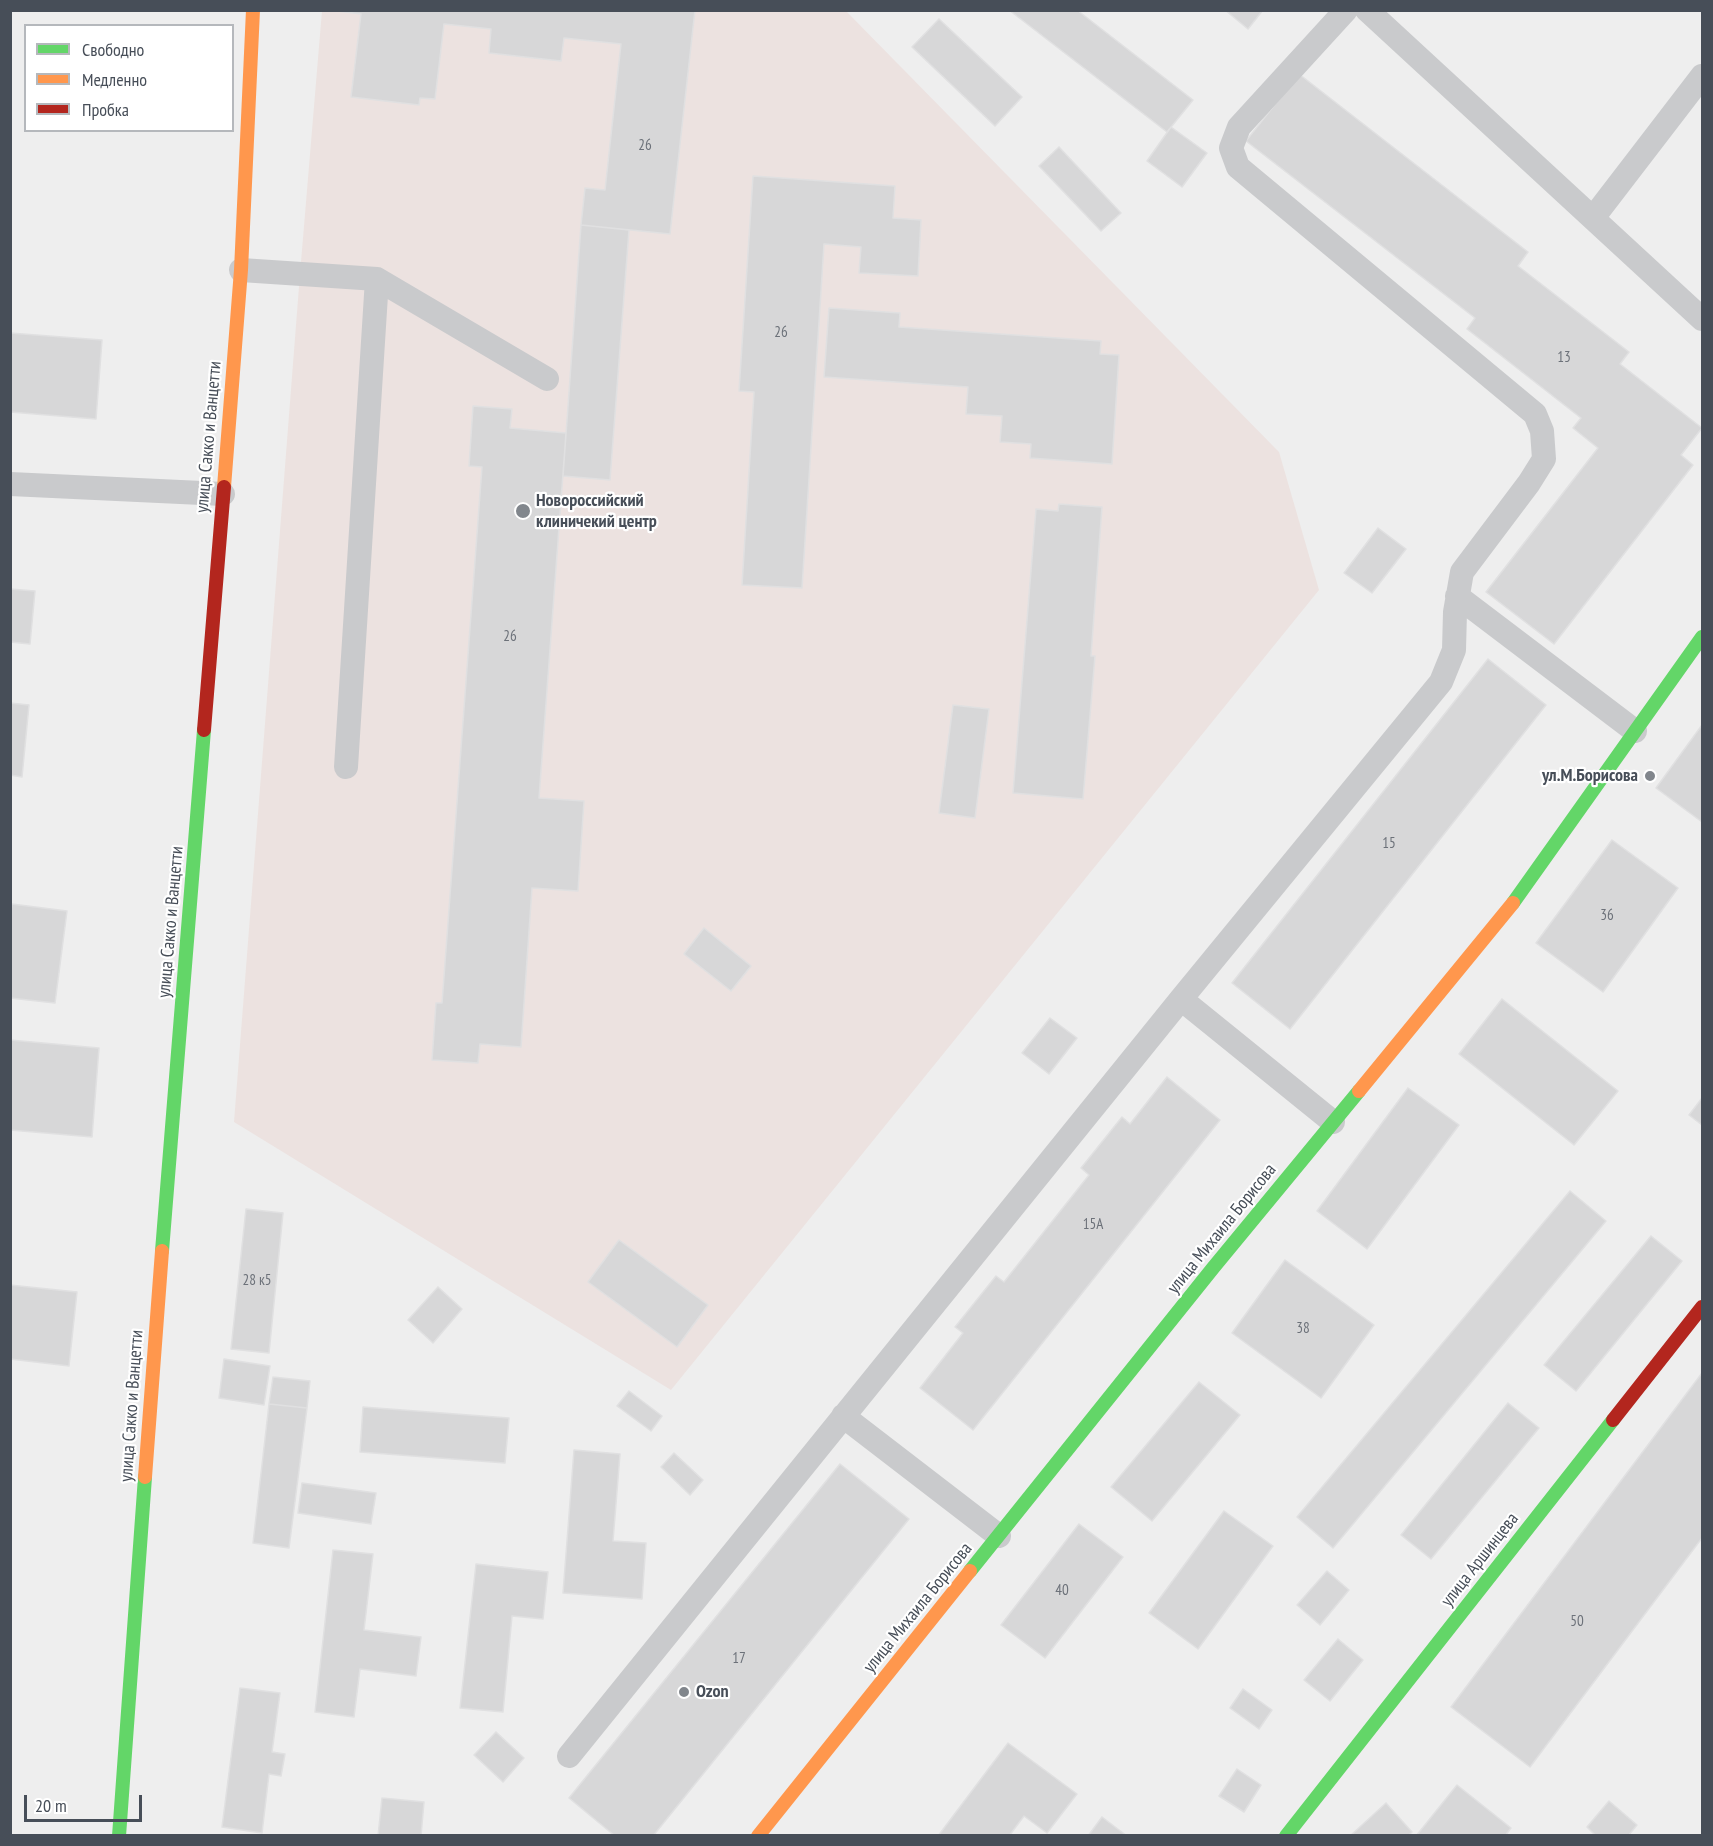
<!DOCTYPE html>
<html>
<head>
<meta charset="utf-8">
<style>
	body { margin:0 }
	#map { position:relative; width:1713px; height:1846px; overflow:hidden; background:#eee; font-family:"PT Sans Narrow",sans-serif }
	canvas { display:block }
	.frame { position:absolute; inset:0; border:12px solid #474e58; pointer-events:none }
	.legend { position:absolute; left:24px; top:24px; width:210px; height:108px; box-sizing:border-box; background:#fff; border:2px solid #b5b8bc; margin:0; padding:8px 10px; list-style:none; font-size:18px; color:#474e58 }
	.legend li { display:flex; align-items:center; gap:12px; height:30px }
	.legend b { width:30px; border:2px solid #b5b8bc }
	.scale { position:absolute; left:24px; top:1795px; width:118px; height:27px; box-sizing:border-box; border:3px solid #474e58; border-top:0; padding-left:8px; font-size:18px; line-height:21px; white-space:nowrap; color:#474e58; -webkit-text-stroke:4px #fff; paint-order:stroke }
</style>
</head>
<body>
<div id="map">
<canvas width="1713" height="1846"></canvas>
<div class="frame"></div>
<ul class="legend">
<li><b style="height:8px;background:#63d668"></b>Свободно</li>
<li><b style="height:8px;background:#ff974d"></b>Медленно</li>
<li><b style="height:8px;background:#b3261e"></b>Пробка</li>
</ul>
<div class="scale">20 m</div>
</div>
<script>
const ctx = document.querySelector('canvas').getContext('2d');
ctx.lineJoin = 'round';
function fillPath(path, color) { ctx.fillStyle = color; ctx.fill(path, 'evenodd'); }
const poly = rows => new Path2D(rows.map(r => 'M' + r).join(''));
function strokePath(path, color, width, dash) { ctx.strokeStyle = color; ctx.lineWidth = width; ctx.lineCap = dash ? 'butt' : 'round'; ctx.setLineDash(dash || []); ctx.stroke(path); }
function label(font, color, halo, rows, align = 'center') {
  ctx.font = font + ' "PT Sans Narrow",sans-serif'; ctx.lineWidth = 4.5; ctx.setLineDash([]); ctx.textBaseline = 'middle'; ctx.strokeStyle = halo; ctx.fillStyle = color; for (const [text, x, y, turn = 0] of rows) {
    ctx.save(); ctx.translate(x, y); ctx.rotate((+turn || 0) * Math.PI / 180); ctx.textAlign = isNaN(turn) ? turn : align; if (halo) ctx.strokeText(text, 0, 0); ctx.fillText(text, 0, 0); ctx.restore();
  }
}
fillPath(poly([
	[322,11,846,11,1279,452,1319,590,671,1390,234,1122,300,274]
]), '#ece2e0');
const building = poly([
	[330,10,695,10,670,234,581,225,585,188,605,190,621,44,564,38,561,61,489,53,491,29,444,24,435,99,420,98,419,105,351,97,361,14,330,10],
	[1009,10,1077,10,1193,100,1167,132,1009,10],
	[1225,10,1263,10,1248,29,1225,10],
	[939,19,1022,97,995,126,912,47,939,19],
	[1299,74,1528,252,1518,266,1629,352,1620,364,1702,428,1681,455,1693,465,1554,644,1486,592,1598,448,1573,428,1581,418,1467,329,1475,318,1246,141,1299,74],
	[1171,127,1207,153,1182,187,1147,161,1171,127],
	[1059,147,1121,213,1101,231,1039,166,1059,147],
	[753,176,895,186,893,218,921,220,918,276,859,273,861,247,824,244,802,588,742,585,754,392,739,391,753,176],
	[581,225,629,230,610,480,563,476,581,225],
	[829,308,900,313,899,327,1101,341,1100,354,1119,355,1112,464,1030,458,1031,444,1000,442,1002,416,966,414,968,387,824,377,829,308],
	[10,333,102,340,96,419,10,412,10,333],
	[473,406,512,409,510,428,566,433,539,798,584,801,578,891,532,888,521,1047,480,1044,478,1063,432,1060,436,1003,442,1003,482,467,469,466,473,406],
	[1059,504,1102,507,1091,656,1095,656,1083,799,1013,793,1036,509,1058,511,1059,504],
	[1378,528,1406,549,1372,593,1344,573,1378,528],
	[10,589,35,591,30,644,10,642,10,589],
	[1488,659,1546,705,1290,1029,1232,983,1488,659],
	[10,703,29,705,22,777,10,775,10,703],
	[953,705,989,709,975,818,939,813,953,705],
	[1702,725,1702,822,1656,788,1702,725],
	[1612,840,1678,888,1603,992,1536,943,1612,840],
	[12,904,67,911,55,1003,10,998,10,917,12,904],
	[704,928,751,966,731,991,684,954,704,928],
	[1502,999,1618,1091,1574,1145,1459,1054,1502,999],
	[1050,1018,1077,1038,1049,1074,1022,1053,1050,1018],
	[10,1040,99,1048,92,1137,10,1130,10,1040],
	[1167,1077,1220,1120,973,1430,920,1388,963,1333,955,1327,996,1276,1004,1282,1089,1175,1081,1168,1122,1117,1130,1124,1167,1077],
	[1408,1088,1459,1125,1367,1249,1317,1211,1408,1088],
	[1702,1098,1702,1125,1689,1115,1702,1098],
	[1570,1191,1606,1221,1333,1548,1297,1517,1570,1191],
	[246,1209,283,1213,269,1353,231,1349,246,1209],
	[1651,1236,1682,1261,1576,1391,1544,1365,1651,1236],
	[619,1240,708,1305,677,1347,588,1282,619,1240],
	[1285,1260,1374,1325,1321,1398,1232,1333,1285,1260],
	[10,1285,77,1292,69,1366,10,1359,10,1285],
	[438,1287,462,1309,433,1343,408,1320,438,1287],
	[224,1359,270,1366,264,1405,219,1398,224,1359],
	[1702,1373,1702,1538,1530,1767,1451,1707,1702,1373],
	[273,1377,310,1381,307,1408,269,1404,273,1377],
	[1199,1382,1240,1415,1152,1521,1111,1487,1199,1382],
	[629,1391,662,1416,651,1431,617,1406,629,1391],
	[1508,1403,1539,1428,1431,1559,1401,1535,1508,1403],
	[269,1404,307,1408,289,1548,253,1543,269,1404],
	[363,1407,509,1418,505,1463,360,1452,363,1407],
	[574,1450,620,1454,613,1541,646,1543,642,1599,563,1593,574,1450],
	[674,1453,703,1480,690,1495,661,1467,674,1453],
	[840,1464,909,1519,653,1836,615,1836,569,1798,840,1464],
	[302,1483,376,1493,371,1524,298,1513,302,1483],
	[1224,1511,1273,1546,1198,1649,1149,1613,1224,1511],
	[1079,1524,1123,1557,1045,1658,1001,1625,1079,1524],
	[333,1550,373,1554,364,1630,421,1637,416,1676,360,1669,354,1717,315,1712,333,1550],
	[476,1564,548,1572,543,1619,512,1616,503,1712,460,1708,476,1564],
	[1327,1571,1349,1590,1320,1625,1297,1605,1327,1571],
	[1338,1639,1363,1660,1330,1701,1304,1680,1338,1639],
	[240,1688,280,1693,272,1752,285,1754,281,1776,269,1774,262,1833,222,1827,240,1688],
	[1243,1689,1272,1710,1259,1729,1230,1708,1243,1689],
	[496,1732,524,1758,503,1782,474,1755,496,1732],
	[1008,1743,1077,1794,1047,1833,1024,1816,1009,1836,938,1836,1008,1743],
	[1237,1769,1261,1785,1244,1812,1219,1796,1237,1769],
	[1457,1785,1511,1828,1505,1836,1416,1836,1457,1785],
	[382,1798,424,1802,421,1836,378,1836,382,1798],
	[1609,1801,1637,1825,1628,1836,1596,1836,1587,1827,1609,1801],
	[1386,1803,1412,1832,1408,1836,1350,1836,1386,1803],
	[1102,1817,1127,1836,1088,1836,1102,1817]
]);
fillPath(building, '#d7d7d8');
strokePath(building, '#e0e0e1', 1.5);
strokePath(poly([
	[1367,10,1702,319],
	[1593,218,1702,76],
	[241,270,377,279,547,379],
	[10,484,223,494],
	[1457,596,1635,731],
	[346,767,377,279],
	[1181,999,1333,1122],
	[843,1416,999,1536],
	[569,1756,1181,999,1441,682,1454,650,1455,612,1462,572,1529,483,1544,459,1542,431,1535,414,1238,167,1231,148,1239,127,1346,10]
]), '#c9cacc', 24);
strokePath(poly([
	[1513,903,1702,637],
	[162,1251,204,730],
	[970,1571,1213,1268,1359,1091],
	[119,1836,145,1477],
	[1286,1836,1613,1420]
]), '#63d668', 14);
strokePath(poly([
	[224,487,241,270,253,10],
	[1359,1091,1513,903],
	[145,1477,162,1251],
	[758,1836,970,1571]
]), '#ff974d', 14);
strokePath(poly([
	[204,730,224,487],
	[1613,1420,1702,1307]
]), '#b3261e', 14);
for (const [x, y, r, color] of [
	[523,511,8,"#81868c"],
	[1650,776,6,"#81868c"],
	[684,1692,6,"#81868c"]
]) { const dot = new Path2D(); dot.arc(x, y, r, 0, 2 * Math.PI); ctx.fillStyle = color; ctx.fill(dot); strokePath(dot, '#fff', 2); }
label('15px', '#6c7179', null, [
	["26",645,146],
	["26",781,333],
	["13",1564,358],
	["26",510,637],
	["15",1389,844],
	["36",1607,916],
	["15А",1093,1225],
	["28 к5",257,1281],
	["38",1303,1329],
	["40",1062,1591],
	["50",1577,1622],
	["17",739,1659]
]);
label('18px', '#474e58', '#fff', [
	["улица Сакко и Ванцетти",209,437,-85],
	["улица Сакко и Ванцетти",171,922,-85],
	["улица Михаила Борисова",1222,1229,-51],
	["улица Сакко и Ванцетти",132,1406,-86],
	["улица Аршинцева",1480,1560,-52],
	["улица Михаила Борисова",918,1608,-51]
]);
label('bold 18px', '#474e58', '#fff', [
	["Новороссийский",536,501],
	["клиничекий центр",536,522],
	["ул.М.Борисова",1638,776,"right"],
	["Ozon",696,1692]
], 'left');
</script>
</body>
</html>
